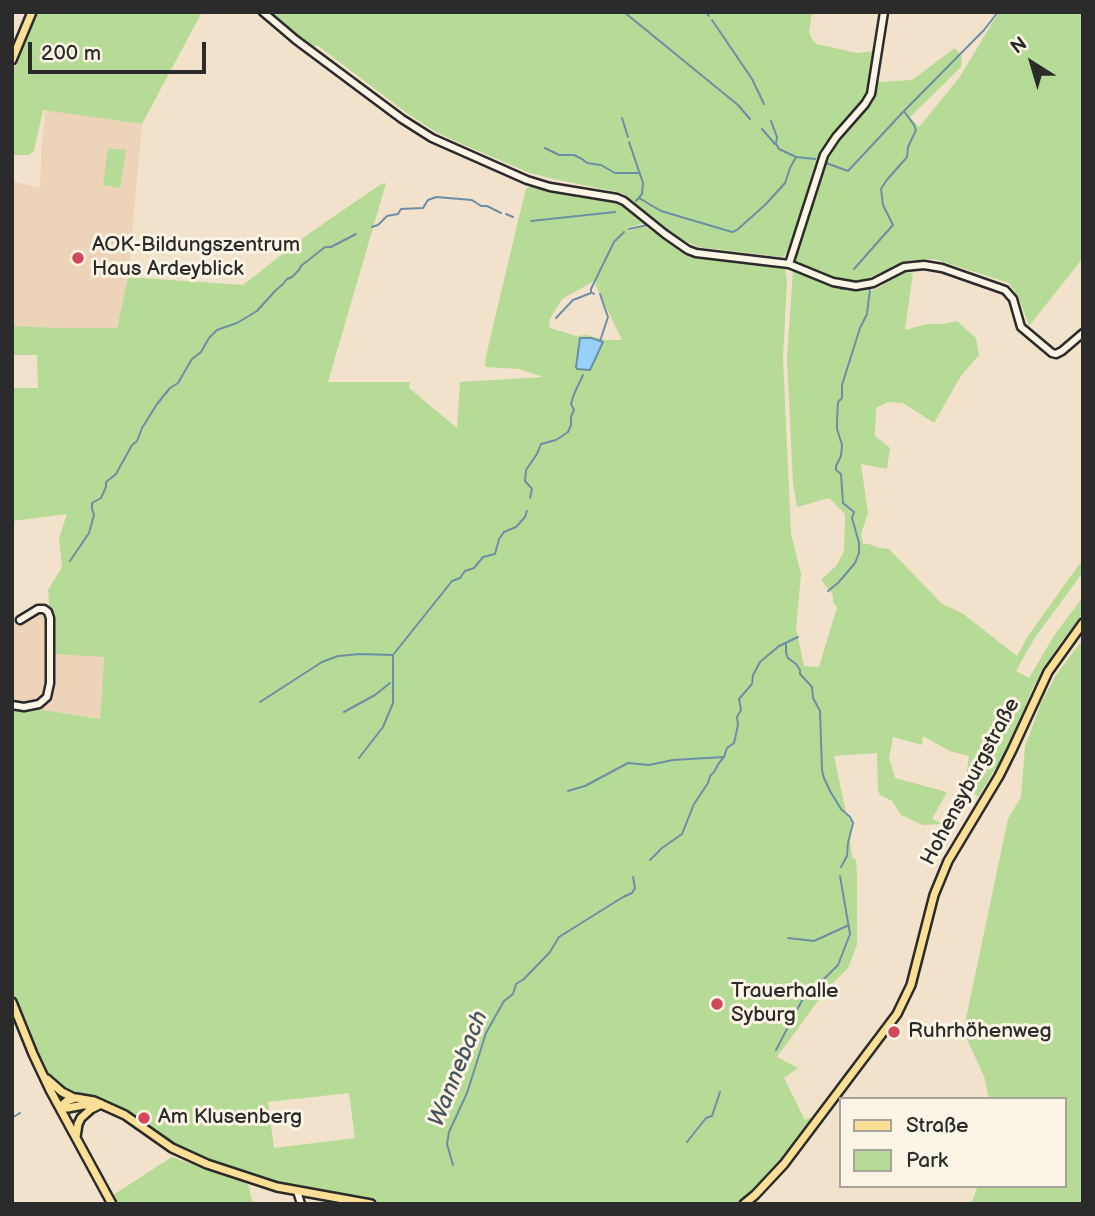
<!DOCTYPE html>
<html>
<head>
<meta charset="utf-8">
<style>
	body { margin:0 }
	#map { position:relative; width:1095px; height:1216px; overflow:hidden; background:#f3e2cb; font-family:"Balsamiq Sans",sans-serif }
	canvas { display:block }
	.frame { position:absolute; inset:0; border:14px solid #2b2b2b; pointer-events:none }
	.legend { position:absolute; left:839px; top:1097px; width:228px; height:91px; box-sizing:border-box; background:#fcf5e5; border:2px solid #a8a49b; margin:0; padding:9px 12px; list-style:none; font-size:21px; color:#2b2b2b }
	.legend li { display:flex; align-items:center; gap:14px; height:35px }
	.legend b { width:35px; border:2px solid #a8a49b }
	.north { position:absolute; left:997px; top:28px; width:70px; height:70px; -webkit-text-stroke:5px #fcf5e5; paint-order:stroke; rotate:323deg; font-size:19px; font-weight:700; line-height:28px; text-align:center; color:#2b2b2b }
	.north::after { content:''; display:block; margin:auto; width:24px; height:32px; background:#2b2b2b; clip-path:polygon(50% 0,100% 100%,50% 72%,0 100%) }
	.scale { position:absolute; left:28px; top:42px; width:178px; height:32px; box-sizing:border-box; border:4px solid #2b2b2b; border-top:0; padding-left:9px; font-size:21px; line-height:24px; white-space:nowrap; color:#2b2b2b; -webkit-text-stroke:5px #fcf5e5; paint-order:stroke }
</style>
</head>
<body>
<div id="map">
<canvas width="1095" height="1216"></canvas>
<div class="frame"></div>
<ul class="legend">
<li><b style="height:9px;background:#fbdf96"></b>Straße</li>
<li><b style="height:19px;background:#b6db96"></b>Park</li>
</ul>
<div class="north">N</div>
<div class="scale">200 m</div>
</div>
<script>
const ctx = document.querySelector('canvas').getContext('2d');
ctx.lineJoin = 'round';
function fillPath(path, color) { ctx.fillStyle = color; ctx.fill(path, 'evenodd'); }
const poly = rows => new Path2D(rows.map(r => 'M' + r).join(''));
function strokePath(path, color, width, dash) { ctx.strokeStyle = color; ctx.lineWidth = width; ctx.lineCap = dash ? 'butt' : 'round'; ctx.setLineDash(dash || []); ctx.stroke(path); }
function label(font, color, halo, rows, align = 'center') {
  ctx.font = font + ' "Balsamiq Sans",sans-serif'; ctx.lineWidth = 6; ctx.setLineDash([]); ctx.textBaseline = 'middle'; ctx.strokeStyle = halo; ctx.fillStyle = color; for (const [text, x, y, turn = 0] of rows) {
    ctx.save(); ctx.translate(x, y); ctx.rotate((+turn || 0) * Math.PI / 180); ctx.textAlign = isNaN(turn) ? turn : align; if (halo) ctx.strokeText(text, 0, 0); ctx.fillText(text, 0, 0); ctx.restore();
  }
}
fillPath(poly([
	[46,110,142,124,128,277,117,328,62,328,12,326,12,181,40,188,42,138],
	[48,607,53,654,104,656,100,719,12,705,12,616,19,616,33,608]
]), '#edd4b9');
fillPath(poly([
	[36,12,202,12,142,124,43,110,34,151,29,155,12,155,12,74],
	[268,12,812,12,809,32,812,39,817,44,857,53,873,51,871,73,869,88,861,104,830,139,822,149,816,161,793,236,787,252,784,256,781,257,698,247,683,240,668,230,622,193,554,179,530,173,455,141,436,132,408,114,317,45,312,49],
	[999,12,1083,12,1083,258,1029,326,1019,298,1009,283,934,259,906,261,864,280,868,292,880,287,904,272,913,273,905,330,927,324,943,324,957,321,976,338,979,355,961,376,934,423,903,403,888,402,876,408,875,436,890,448,887,469,861,464,868,513,861,534,863,544,869,544,880,548,889,549,942,604,962,613,1017,656,1028,636,1083,559,1083,572,1034,639,1016,671,1029,678,1055,634,1082,598,1083,613,1057,648,1033,688,1007,750,978,797,965,785,969,756,950,751,923,736,922,745,893,737,889,758,895,778,947,792,932,819,943,824,923,825,901,815,892,801,880,795,878,790,877,753,834,756,846,812,843,814,846,814,851,822,850,841,852,857,856,860,857,875,857,945,848,968,825,991,777,1057,798,1068,784,1078,805,1120,824,1112,802,1140,744,1204,371,1204,314,1194,207,1164,101,1104,60,1107,12,1002,12,705,100,719,104,657,53,654,48,590,62,567,59,538,67,514,12,521,12,388,38,388,37,355,12,355,12,326,62,328,117,328,128,277,243,285,307,235,381,184,386,183,328,382,410,382,409,388,457,428,460,382,543,377,519,369,485,367,486,356,518,221,526,189,529,187,531,186,548,191,607,200,621,205,643,223,628,228,629,231,645,226,686,256,785,268,787,281,783,358,791,534,801,574,796,628,804,666,819,667,837,607,833,602,833,595,821,580,837,565,844,551,845,514,829,498,797,507,793,484,787,359,794,255,822,165,830,148,871,100,877,82,912,80,955,48,962,57,961,67,910,117,919,127,959,78],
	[596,280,596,286,622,340,606,340,587,335,577,336,550,328,549,326,550,319,562,299],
	[583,338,602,342,590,370,577,369,576,367,579,339],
	[349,1093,355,1138,274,1148,268,1102],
	[108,148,126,150,120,188,103,185],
	[1083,639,1083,1204,971,1204,978,1186,1065,1186,1065,1099,989,1099,984,1076,961,1027,965,1023,1008,819,1021,797,1025,746,1042,701,1056,675],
	[172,1157,248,1184,253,1204,117,1204,113,1195]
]), '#b6db96');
const water = poly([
	[580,338,591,338,603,342,590,370,577,369,576,367,580,338]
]);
fillPath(water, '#98d1f8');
strokePath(water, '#6c8fa6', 2);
strokePath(poly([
	[624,12,738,105,750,119],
	[706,12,709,16],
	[712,20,752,79,764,104],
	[622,118,628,137],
	[771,121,777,137,776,144,779,149,796,157,815,159],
	[762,129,775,144],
	[629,142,643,183,642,194,636,201],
	[545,148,559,155,574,155,582,159,587,163,601,165,615,173,640,173],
	[826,163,848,171,903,112],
	[639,198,661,211,732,232,737,230,766,204,785,183,790,168,796,157],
	[506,214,513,217],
	[531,221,615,212],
	[372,227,378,225,387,216,398,214,401,209,423,208,428,200,436,197,472,200,481,206,487,206,501,213],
	[629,229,647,225],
	[854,269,893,225,883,205,881,189,886,181,907,157,908,147,916,130,914,125,904,111,984,30,998,12],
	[594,294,591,292,591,289,614,242,624,232],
	[600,294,608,317,600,341],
	[556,318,573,300,591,293],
	[530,498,532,489,525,481,526,470,537,454,541,444,556,440,568,432,571,425,571,417,574,410,571,404,574,394,583,375],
	[70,561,89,533,94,515,92,509,92,503,101,498,106,487,106,482,116,474,132,445,137,441,142,428,157,404,170,388,178,383,192,359,201,352,209,338,217,330,237,323,257,311,275,291,283,284,287,279,292,277,299,270,301,266,325,247,331,247,356,234],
	[828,591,838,583,855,563,859,553,859,543,852,518,854,512,843,503,841,474,836,470,836,466,841,456,842,445,837,429,837,420,838,402,842,398,842,385,860,328,867,314,870,289,841,289],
	[786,644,786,653,788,658,796,664,800,670,800,674,812,687,813,698,820,711,822,770,824,778,830,791,841,809,850,817,853,823,848,843,847,856,841,867],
	[393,655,452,581,460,578,465,571,474,568,483,557,495,554,499,539,504,532,516,527,525,517,527,511],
	[260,702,322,662,338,656,360,654,392,655],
	[344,712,375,695,390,683],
	[359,758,383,727,393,703,393,657],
	[568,791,585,786,628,763,649,765,673,760,724,757],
	[650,860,662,848,682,834,694,804,708,783,710,776,714,772,719,763,724,757,727,748,734,743,738,725,737,717,741,710,739,699,752,684,753,675,760,662,779,646,798,637],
	[788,938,814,941,849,925],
	[776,1050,808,989,821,982,838,965,850,934,840,876],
	[12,1118,20,1113],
	[687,1142,706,1118,712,1116,720,1092],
	[453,1165,447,1144,449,1132,467,1093,486,1033,504,1001,513,994,516,984,524,979,550,952,559,937,623,897,632,893,635,888,633,877]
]), '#6c8fa6', 2);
const minor = poly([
	[263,12,296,40,402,119,432,138,527,180,550,187,617,198,624,201,665,234,688,250,696,253,789,264,833,282,856,286,873,283,904,267,924,265,942,268,1005,290,1013,299,1021,327,1052,353,1056,354,1062,351,1083,333],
	[789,264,824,155,836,137,865,104,871,94,884,12],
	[12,705,24,707,39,704,47,697,50,683,50,618,48,612,44,609,38,609,20,620],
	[297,1191,301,1204]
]);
const major = poly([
	[12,60,32,12],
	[12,1002,33,1054,50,1090,112,1204],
	[47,1079,62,1092,74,1098],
	[60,1107,67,1101,76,1098,94,1101,125,1115,172,1148,207,1164,277,1187,371,1204],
	[60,1107,68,1108,83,1105,97,1104],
	[76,1137,78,1124,81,1118,91,1109,101,1104],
	[744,1204,755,1195,784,1164,897,1014,911,985,934,895,948,861,999,776,1012,750,1048,672,1083,623]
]);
strokePath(minor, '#2b2b2b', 11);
strokePath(major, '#2b2b2b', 12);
strokePath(minor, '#fcf5e5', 6);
strokePath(major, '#fbdf96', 7);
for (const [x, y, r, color] of [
	[78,258,7,"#d1495b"],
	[717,1004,7,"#d1495b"],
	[894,1032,7,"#d1495b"],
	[144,1118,7,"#d1495b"]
]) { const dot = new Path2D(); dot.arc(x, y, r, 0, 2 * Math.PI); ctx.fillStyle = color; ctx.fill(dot); strokePath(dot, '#fcf5e5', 2.5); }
label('21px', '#2b2b2b', '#fcf5e5', [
	["AOK-Bildungszentrum",92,246],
	["Haus Ardeyblick",92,270],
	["Trauerhalle",731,992],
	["Syburg",731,1016],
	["Ruhrhöhenweg",908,1032],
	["Am Klusenberg",158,1118]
], 'left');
label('21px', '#2b2b2b', '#fcf5e5', [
	["Hohensyburgstraße",971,782,-62]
]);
label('italic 23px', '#46545e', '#fcf5e5', [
	["Wannebach",459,1069,-68]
]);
</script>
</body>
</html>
